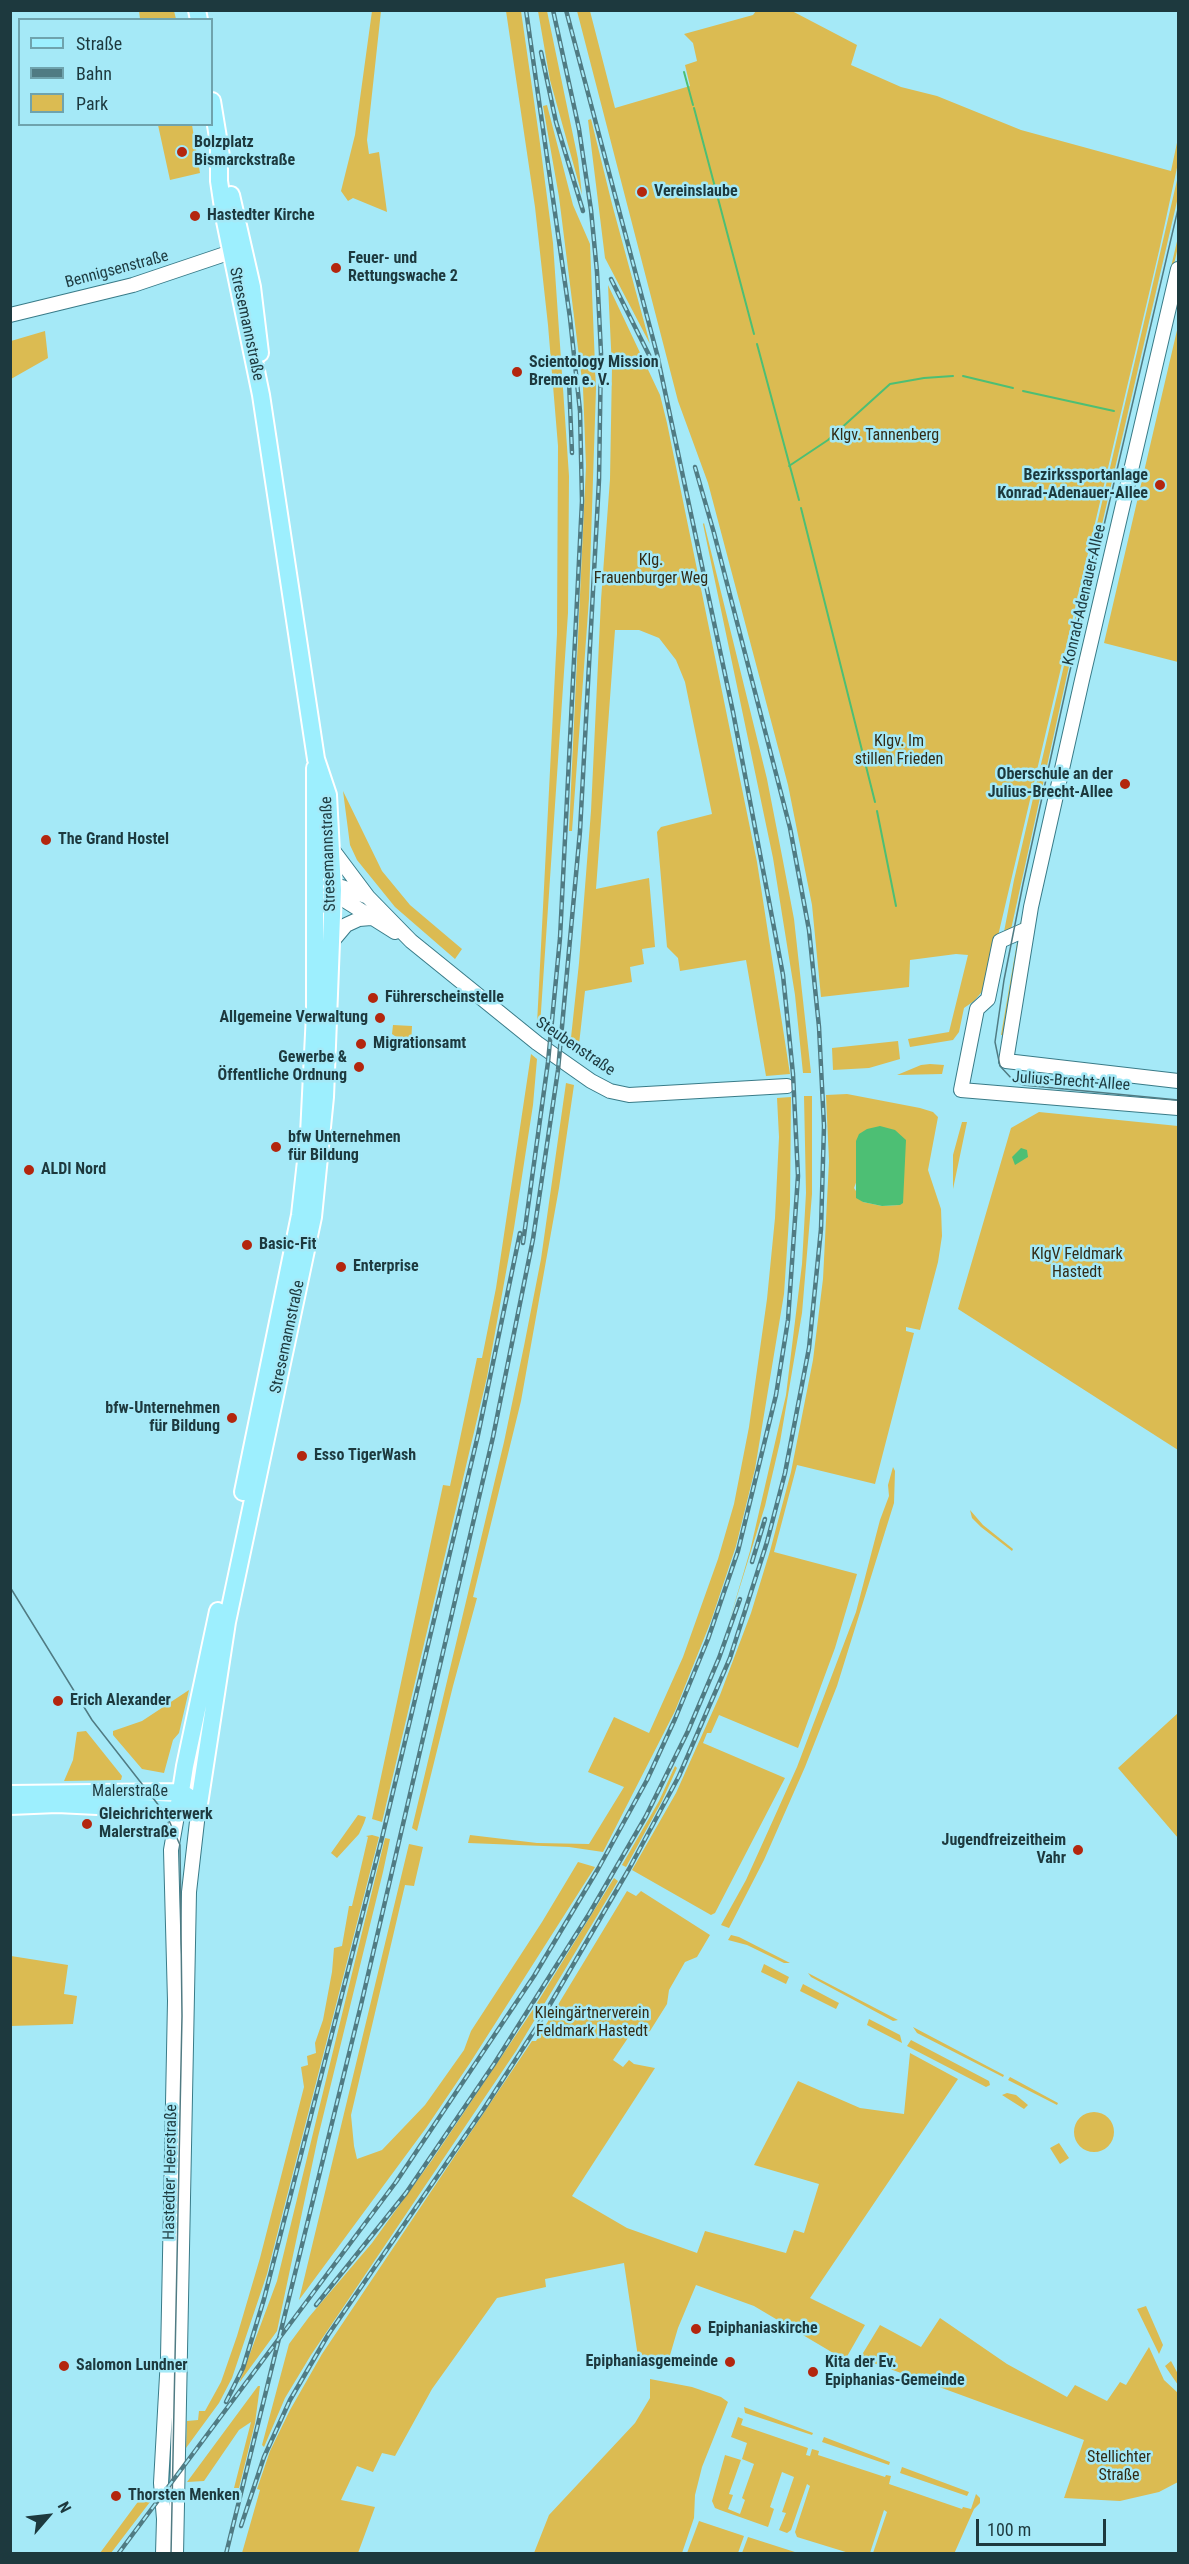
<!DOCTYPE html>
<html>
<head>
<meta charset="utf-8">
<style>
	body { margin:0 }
	#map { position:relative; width:1189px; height:2564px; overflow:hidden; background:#a5e9f7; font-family:"Roboto Condensed",sans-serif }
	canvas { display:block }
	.frame { position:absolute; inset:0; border:12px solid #1d393e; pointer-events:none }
	.legend { position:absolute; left:18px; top:18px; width:195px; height:108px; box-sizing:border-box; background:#a5e9f7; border:2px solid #6fa3ad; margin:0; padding:8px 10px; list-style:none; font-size:18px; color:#1d393e }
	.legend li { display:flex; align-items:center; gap:12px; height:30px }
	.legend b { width:30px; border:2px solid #6fa3ad }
	.north { position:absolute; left:18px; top:2486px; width:60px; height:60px; -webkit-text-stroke:4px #a5e9f7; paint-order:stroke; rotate:62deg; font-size:16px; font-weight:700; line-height:24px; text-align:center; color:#1d393e }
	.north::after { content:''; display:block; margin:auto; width:21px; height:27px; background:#1d393e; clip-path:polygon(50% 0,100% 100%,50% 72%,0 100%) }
	.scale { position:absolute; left:976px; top:2519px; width:130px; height:27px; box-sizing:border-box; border:3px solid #1d393e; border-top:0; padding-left:8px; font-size:18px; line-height:21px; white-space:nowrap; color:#1d393e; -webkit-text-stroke:4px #a5e9f7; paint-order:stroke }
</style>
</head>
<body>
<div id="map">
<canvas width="1189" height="2564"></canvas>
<div class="frame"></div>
<ul class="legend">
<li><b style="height:8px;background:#9deffe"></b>Straße</li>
<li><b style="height:8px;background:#507b83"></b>Bahn</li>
<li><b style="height:16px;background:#dbbb52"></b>Park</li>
</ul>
<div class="north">N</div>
<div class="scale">100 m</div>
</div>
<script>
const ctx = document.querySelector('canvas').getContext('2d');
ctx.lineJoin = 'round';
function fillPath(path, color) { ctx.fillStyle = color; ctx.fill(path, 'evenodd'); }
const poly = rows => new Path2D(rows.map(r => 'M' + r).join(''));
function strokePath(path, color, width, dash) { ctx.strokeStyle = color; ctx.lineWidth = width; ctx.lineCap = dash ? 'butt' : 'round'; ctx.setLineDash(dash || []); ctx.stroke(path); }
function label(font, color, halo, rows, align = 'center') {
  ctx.font = font + ' "Roboto Condensed",sans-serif'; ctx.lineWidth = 5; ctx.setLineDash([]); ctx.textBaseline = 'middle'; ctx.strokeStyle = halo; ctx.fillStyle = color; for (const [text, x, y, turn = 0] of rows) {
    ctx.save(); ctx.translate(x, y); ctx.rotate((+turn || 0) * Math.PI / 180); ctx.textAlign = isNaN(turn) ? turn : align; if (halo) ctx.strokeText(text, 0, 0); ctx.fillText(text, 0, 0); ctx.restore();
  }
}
fillPath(poly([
	[139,11,174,11,176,19,140,19],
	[372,11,381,11,367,140,369,154,379,152,387,212,353,198,348,201,341,191,355,135],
	[506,11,521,11,539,136,553,243,569,476,568,613,540,1026,537,1024,557,634,558,446,548,325,535,207],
	[538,11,547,11,578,159,582,195,550,80],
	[577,11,590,11,615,108,690,86,685,65,697,61,693,43,684,34,753,15,756,11,792,11,857,45,851,65,901,87,937,96,1021,130,1171,171,1178,138,1178,163,1159,251,986,987,974,1001,964,1008,959,1032,953,1040,910,1047,908,1039,949,1032,968,955,956,954,910,960,909,987,821,997,812,905,788,785,708,483,678,401],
	[547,105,573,205,590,244,596,389,589,599,572,831,569,831,586,466,583,388,559,197,543,106],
	[591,119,612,204,650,344,605,258,588,120],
	[158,125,192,125,200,173,170,180],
	[1178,176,1178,197,1067,675,1010,934,1003,937,1014,880],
	[1178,237,1178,247,1078,678,1023,928,1019,930,1075,677],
	[608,285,660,395,667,423,757,862,790,1074,766,1076,746,960,680,971,678,958,667,947,657,832,661,827,712,814,685,682,676,660,659,638,639,630,615,630,596,889,649,878,655,947,642,949,644,964,630,967,632,982,585,991,578,1053,570,1047,579,963,591,811,601,600,610,479,612,368],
	[1178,326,1178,662,1104,643],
	[45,331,48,358,11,379,11,341],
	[704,523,767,779,783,861,794,919,811,1073,803,1073,795,995,773,858,703,524],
	[343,791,382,871,410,905,462,949,455,959,395,907,357,860,350,845],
	[1023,935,1004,1035,1001,1035,1018,937],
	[393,1025,412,1026,411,1045,409,1045,408,1039,401,1040,392,1034],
	[898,1041,900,1059,869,1068,833,1070,832,1048],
	[531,1054,537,1059,533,1105,514,1228,487,1377,382,1822,372,1819,443,1485,450,1486,477,1358,482,1358,496,1288],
	[930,1064,944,1065,942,1074,897,1075,921,1065],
	[566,1083,574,1085,559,1188,521,1401,473,1597,477,1598,453,1686,417,1831,412,1828,504,1442,524,1346,541,1259],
	[847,1094,920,1108,933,1112,938,1117,928,1170,941,1209,942,1236,938,1262,920,1330,906,1327,906,1331,914,1333,875,1484,797,1465,774,1552,857,1574,835,1648,798,1748,719,1715,711,1733,707,1733,703,1743,785,1778,715,1913,711,1915,632,1870,676,1793,720,1695,751,1613,770,1551,791,1472,813,1360,823,1279,829,1161,826,1095],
	[856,1141,900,1205,882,1206,863,1202,854,1188,857,1180],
	[804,1096,812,1096,812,1194,802,1313,780,1442,765,1506,729,1622,750,1551,786,1395,802,1264,806,1193],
	[791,1097,790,1204,784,1294,755,1469,736,1546,711,1621,675,1711,603,1852,569,1847,468,1843,470,1835,537,1843,589,1844,624,1787,588,1772,614,1717,649,1733,683,1657,718,1559,734,1504,749,1427,767,1299,775,1218,779,1137,777,1098],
	[1039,1112,1178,1126,1178,1450,958,1309,1011,1128],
	[962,1122,967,1122,953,1189,953,1155],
	[893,1467,895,1471,894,1503,837,1686,805,1767,764,1860,729,1928,721,1925,746,1880,797,1767,856,1612,880,1520,889,1496,888,1485],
	[970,1510,983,1525,1013,1549,1012,1551,981,1527,972,1518],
	[189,1690,179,1733,173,1740,164,1773,142,1769,113,1735,113,1731,142,1721],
	[1178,1713,1178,1838,1118,1768],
	[86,1731,122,1776,121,1780,64,1781,73,1760,77,1732],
	[675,1766,677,1768,662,1801,626,1867,622,1865,659,1801],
	[358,1815,366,1817,364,1823,359,1834,337,1858,331,1853],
	[372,1835,379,1837,267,2274,232,2378,219,2403,186,2448,187,2421,198,2420,199,2411,205,2411,221,2382,237,2336,260,2258,304,2087,301,2067,308,2065,307,2056,316,2053,315,2043,323,2020,332,1972,334,1948,342,1946,349,1906,352,1906,368,1837,366,1836],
	[385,1838,390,1839,383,1872,318,2137,277,2331,239,2383,277,2281],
	[409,1844,423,1847,414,1886,405,1885,351,2115,354,2146,357,2159,382,2150,425,2105,464,2050,471,2031,542,1922,578,1862,595,1867,470,2063,426,2128,299,2300],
	[614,1878,618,1881,516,2051,311,2355,285,2398,264,2447,262,2445,289,2344,309,2317,372,2243,432,2160,532,2011],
	[627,1891,636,1896,641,1891,710,1935,697,1957,685,1962,669,1990,667,2004,650,2031,639,2036,632,2032,613,2060,623,2067,629,2060,634,2064,655,2068,572,2196,627,2228,697,2253,705,2231,786,2253,794,2230,804,2233,819,2184,754,2165,798,2081,860,2108,904,2114,910,2053,958,2079,810,2298,865,2325,845,2360,754,2306,696,2285,678,2328,668,2362,638,2357,624,2263,545,2279,546,2287,497,2298,432,2389,395,2456,382,2453,373,2472,357,2466,341,2500,375,2507,358,2553,242,2553,260,2490,257,2489,270,2451,290,2410,322,2354,532,2041,536,2041],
	[731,1935,739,1937,790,1963,784,1963,747,1945,728,1940],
	[11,1956,68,1965,64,1994,77,1996,73,2024,11,2026],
	[764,1964,789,1977,786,1984,761,1972],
	[808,1973,898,2020,893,2021,811,1977],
	[803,1984,839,2003,836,2009,800,1991],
	[869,2019,900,2035,902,2043,867,2025],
	[913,2027,1004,2075,1003,2077,917,2033],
	[911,2040,989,2081,990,2085,986,2087,907,2046],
	[1010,2077,1058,2103,1057,2105,1008,2080],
	[1007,2093,1016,2095,1028,2105,1024,2109,1002,2095],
	'1074 2132a20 20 0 1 1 40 0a20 20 0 1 1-40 0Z',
	[1059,2143,1069,2158,1060,2164,1050,2148],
	[1146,2306,1163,2345,1159,2354,1137,2309],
	[940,2318,1007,2364,1067,2397,1075,2385,1107,2401,1120,2382,1126,2385,1149,2347,1164,2380,1178,2393,1178,2482,1159,2492,1120,2501,1064,2498,1084,2440,860,2358,880,2325,921,2347],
	[1171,2361,1178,2374,1178,2385,1165,2366],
	[650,2379,692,2387,721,2397,728,2402,702,2467,695,2495,694,2518,682,2553,534,2553,549,2515,635,2423,650,2398],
	[258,2386,260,2386,255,2423,239,2488,234,2488,251,2422,239,2430,204,2481,187,2482],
	[744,2407,813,2433,812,2435,745,2413],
	[738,2417,743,2419,741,2425,808,2448,806,2455,810,2456,812,2449,819,2451,818,2455,885,2477,886,2475,891,2476,889,2484,962,2509,963,2507,971,2509,976,2494,980,2498,980,2503,974,2509,954,2554,873,2553,887,2512,884,2510,870,2553,849,2553,797,2537,795,2532,810,2486,807,2484,791,2530,787,2533,779,2530,786,2513,782,2512,794,2477,782,2472,770,2507,774,2509,768,2527,720,2510,715,2508,712,2501,725,2455,741,2460,729,2494,733,2495,728,2509,740,2514,745,2500,742,2498,754,2464,742,2459,747,2443,731,2437],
	[824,2437,890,2462,889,2465,822,2442],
	[902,2467,969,2492,967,2496,900,2473],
	[153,2498,111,2553,100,2553,140,2499],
	[699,2521,744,2536,738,2553,687,2553],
	[748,2537,798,2553,742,2553]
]), '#dbbb52');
fillPath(poly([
	[880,1126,895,1130,906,1140,903,1203,900,1205,882,1206,863,1202,856,1198,856,1141,859,1134,867,1129],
	[1021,1148,1027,1150,1028,1157,1015,1165,1012,1157]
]), '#4dbf74');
strokePath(poly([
	[684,72,693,105],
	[694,108,754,334],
	[757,344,799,500],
	[963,376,1013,388],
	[1023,391,1114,411],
	[789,466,828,440,890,384,924,378,953,376],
	[801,508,875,802],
	[877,811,896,906]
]), '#4dbf74', 2);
const secondary = poly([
	[1178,269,1082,680,1031,907,1006,1061,1178,1081],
	[10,315,133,285,231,252],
	[332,849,368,897,411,941,537,1043,591,1081,610,1091,629,1095,787,1086],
	[316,865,325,882,341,898,395,932],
	[328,892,342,887,368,897],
	[1027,929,1000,941,988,999,977,1009,961,1090,1178,1108],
	[330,944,346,925,359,919,371,918],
	[163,2554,164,2519,161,2483,168,2358,175,2001,171,1850,178,1810],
	[176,2554,189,1892,199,1804]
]);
const primary = poly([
	[197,10,199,20],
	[212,101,221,156],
	[231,195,252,287,260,353],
	[243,1492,300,1215,309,1134,315,1014,315,768],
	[10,1794,181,1792,189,1797],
	[199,1804,227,1622,313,1217,325,1097,333,890,328,795,316,759,261,395,225,221,219,181,219,147],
	[10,1806,57,1804,178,1810,187,1807],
	[178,1810,185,1766,218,1611]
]);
strokePath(secondary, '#397b88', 16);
strokePath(primary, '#fff', 20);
strokePath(secondary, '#fff', 14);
strokePath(primary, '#9deffe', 16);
strokePath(poly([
	[1178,209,1069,675,1023,884,1004,980,995,1042,1000,1066,1012,1079,1023,1085,1178,1100],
	[10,1587,92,1720,167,1816,180,1845,182,2016,171,2554]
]), '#507b83', 1.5);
const rail = poly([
	[541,52,556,122,583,211],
	[611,279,650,357],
	[569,381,572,453],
	[523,1243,548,1062,560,938,582,501,580,411,570,318,526,10],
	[752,1562,765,1519],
	[316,2305,406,2193,494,2064,589,1914,646,1816,688,1731,719,1658,740,1599],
	[226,2402,243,2368,264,2299,382,1838,478,1435,520,1233],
	[241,2526,264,2457,290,2400,328,2335,483,2110,538,2025,629,1869,679,1776,730,1658,767,1542,785,1473,809,1348,821,1229,824,1126,819,1027,809,930,790,828,714,533,695,467],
	[118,2554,396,2182,534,1976,598,1869,647,1780,675,1719,708,1639,738,1551,776,1395,788,1320,798,1176,793,1074,783,975,733,712,657,354,566,10],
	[226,2554,361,2005,493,1437,533,1239,558,1070,580,831,599,480,601,353,597,272,591,210,579,129,553,10]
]);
strokePath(rail, '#507b83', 4.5);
strokePath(rail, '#a5e9f7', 2, [7]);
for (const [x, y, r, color] of [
	[182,152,6,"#b3260e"],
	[642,192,6,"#b3260e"],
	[195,216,6,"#b3260e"],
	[336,268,6,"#b3260e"],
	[517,372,6,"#b3260e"],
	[1160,485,6,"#b3260e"],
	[1125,784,6,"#b3260e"],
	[46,840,6,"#b3260e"],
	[373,998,6,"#b3260e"],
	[380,1018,6,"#b3260e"],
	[361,1044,6,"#b3260e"],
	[359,1067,6,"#b3260e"],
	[276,1147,6,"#b3260e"],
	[29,1170,6,"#b3260e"],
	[247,1245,6,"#b3260e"],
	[341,1267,6,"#b3260e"],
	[232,1418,6,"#b3260e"],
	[302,1456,6,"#b3260e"],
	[58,1701,6,"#b3260e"],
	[87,1824,6,"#b3260e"],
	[1078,1850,6,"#b3260e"],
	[696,2329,6,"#b3260e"],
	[730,2362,6,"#b3260e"],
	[64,2366,6,"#b3260e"],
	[813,2372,6,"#b3260e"],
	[116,2496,6,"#b3260e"]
]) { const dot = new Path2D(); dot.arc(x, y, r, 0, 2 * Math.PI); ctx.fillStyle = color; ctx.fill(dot); strokePath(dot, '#a5e9f7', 2); }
label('bold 16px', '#1d393e', '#a5e9f7', [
	["Bolzplatz",194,143],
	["Bismarckstraße",194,161],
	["Vereinslaube",654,192],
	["Hastedter Kirche",207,216],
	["Feuer- und",348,259],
	["Rettungswache 2",348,277],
	["Scientology Mission",529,363],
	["Bremen e. V.",529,381],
	["Bezirkssportanlage",1148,476,"right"],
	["Konrad-Adenauer-Allee",1148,494,"right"],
	["Oberschule an der",1113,775,"right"],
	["Julius-Brecht-Allee",1113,793,"right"],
	["The Grand Hostel",58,840],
	["Führerscheinstelle",385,998],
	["Allgemeine Verwaltung",368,1018,"right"],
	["Migrationsamt",373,1044],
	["Gewerbe &",347,1058,"right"],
	["Öffentliche Ordnung",347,1076,"right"],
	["bfw Unternehmen",288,1138],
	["für Bildung",288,1156],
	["ALDI Nord",41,1170],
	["Basic-Fit",259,1245],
	["Enterprise",353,1267],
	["bfw-Unternehmen",220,1409,"right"],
	["für Bildung",220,1427,"right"],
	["Esso TigerWash",314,1456],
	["Erich Alexander",70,1701],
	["Gleichrichterwerk",99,1815],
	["Malerstraße",99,1833],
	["Jugendfreizeitheim",1066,1841,"right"],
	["Vahr",1066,1859,"right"],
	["Epiphaniaskirche",708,2329],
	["Epiphaniasgemeinde",718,2362,"right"],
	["Kita der Ev.",825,2363],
	["Epiphanias-Gemeinde",825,2381],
	["Salomon Lundner",76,2366],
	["Thorsten Menken",128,2496]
], 'left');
label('16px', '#1d393e', '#a5e9f7', [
	["Bennigsenstraße",117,270,-15],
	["Stresemannstraße",246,324,78],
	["Konrad-Adenauer-Allee",1085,595,-77],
	["Stresemannstraße",329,854,-92],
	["Steubenstraße",575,1047,34],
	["Julius-Brecht-Allee",1071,1082,4],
	["Stresemannstraße",288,1337,-78],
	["Malerstraße",130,1792],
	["Hastedter Heerstraße",171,2172,-89]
]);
label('16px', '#322b16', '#a5e9f7', [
	["Klgv. Tannenberg",885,436],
	["Klg.",651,561],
	["Frauenburger Weg",651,579],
	["Klgv. Im",899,742],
	["stillen Frieden",899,760],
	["KlgV Feldmark",1077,1255],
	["Hastedt",1077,1273],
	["Kleingärtnerverein",592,2014],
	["Feldmark Hastedt",592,2032],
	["Stellichter",1119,2458],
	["Straße",1119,2476]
]);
</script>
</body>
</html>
